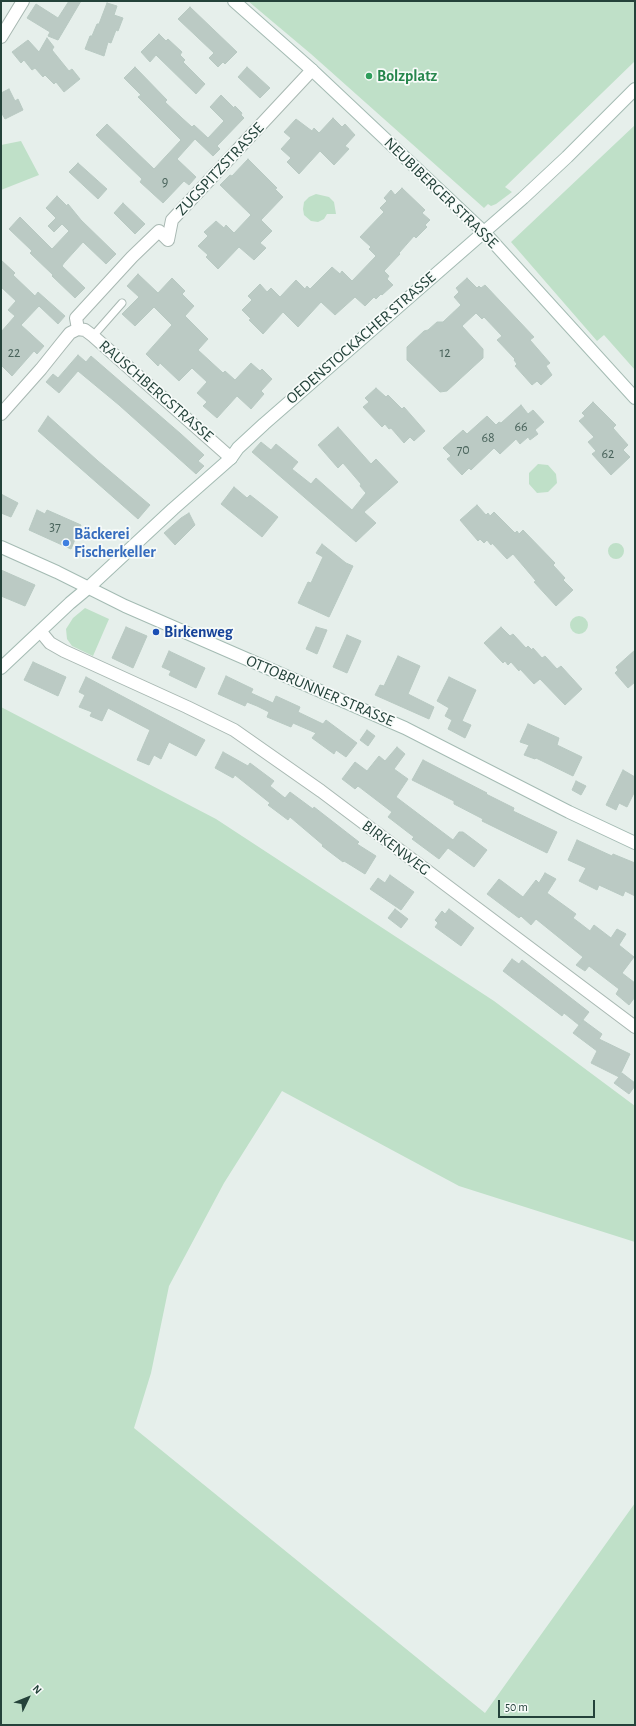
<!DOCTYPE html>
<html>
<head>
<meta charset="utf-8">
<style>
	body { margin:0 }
	#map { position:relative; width:636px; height:1726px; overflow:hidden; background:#e6efeb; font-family:"Alegreya Sans",sans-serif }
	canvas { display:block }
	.frame { position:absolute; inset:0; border:2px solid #24423a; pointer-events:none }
	.north { position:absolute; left:8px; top:1678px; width:40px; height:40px; -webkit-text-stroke:3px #f7fbf9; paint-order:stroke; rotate:47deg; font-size:11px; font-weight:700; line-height:16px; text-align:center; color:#24423a }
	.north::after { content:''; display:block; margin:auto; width:14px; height:18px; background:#24423a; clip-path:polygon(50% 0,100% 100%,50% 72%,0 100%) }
	.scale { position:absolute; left:498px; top:1700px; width:97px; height:18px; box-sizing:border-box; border:2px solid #24423a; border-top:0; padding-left:5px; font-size:12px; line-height:14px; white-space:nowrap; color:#24423a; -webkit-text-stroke:3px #f7fbf9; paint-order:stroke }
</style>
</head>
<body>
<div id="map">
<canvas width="636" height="1726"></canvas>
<div class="frame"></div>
<div class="north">N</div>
<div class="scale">50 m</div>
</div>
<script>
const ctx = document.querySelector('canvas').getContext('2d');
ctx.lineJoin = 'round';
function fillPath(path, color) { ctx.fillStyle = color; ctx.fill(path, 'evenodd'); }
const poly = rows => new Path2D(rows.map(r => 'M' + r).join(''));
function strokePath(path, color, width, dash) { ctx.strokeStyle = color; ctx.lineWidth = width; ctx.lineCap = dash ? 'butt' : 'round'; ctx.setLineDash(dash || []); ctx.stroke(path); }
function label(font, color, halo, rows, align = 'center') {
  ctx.font = font + ' "Alegreya Sans",sans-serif'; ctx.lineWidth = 3.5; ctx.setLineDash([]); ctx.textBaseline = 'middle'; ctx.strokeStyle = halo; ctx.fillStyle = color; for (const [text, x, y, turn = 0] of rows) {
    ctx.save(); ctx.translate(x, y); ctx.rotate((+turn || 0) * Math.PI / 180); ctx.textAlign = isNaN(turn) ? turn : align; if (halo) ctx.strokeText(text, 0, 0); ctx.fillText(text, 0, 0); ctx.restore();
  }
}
fillPath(poly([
	[248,1,635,1,635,61,505,187,512,192,496,204,491,206,488,204,484,208,311,54],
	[635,125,635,370,604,335,597,341,511,242],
	[21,141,39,175,1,190,1,145],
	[316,194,329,197,334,202,336,214,327,214,324,219,318,222,311,221,304,215,303,209,304,202,309,197],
	[538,464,548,465,556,474,557,483,548,492,537,493,529,484,529,473],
	'608 551a8 8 0 1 1 16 0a8 8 0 1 1-16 0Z',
	[85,608,109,619,93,656,72,646,67,639,66,629,73,618],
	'570 625a9 9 0 1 1 18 0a9 9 0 1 1-18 0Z',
	[1,707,216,819,494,1001,635,1106,635,1242,459,1186,282,1091,224,1183,169,1286,151,1373,134,1428,485,1713,635,1503,635,1725,1,1725]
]), '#bfe0c8');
const building = poly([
	[69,1,81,1,58,40,48,36,50,32,27,18,36,4,58,18,69,1],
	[107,3,117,6,114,15,123,18,118,31,116,30,111,43,108,42,104,56,85,49,90,36,92,36,97,24,99,24,107,3],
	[190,7,237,52,225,64,223,62,218,67,209,58,214,53,178,19,190,7],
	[159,34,166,41,168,39,182,52,180,55,185,60,183,62,205,84,196,94,156,55,150,62,141,52,159,34],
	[47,38,54,47,52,50,69,71,72,69,80,79,64,92,56,82,54,84,45,75,43,77,35,68,32,70,24,60,21,63,12,52,28,40,39,52,47,38],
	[135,67,167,100,165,102,182,118,192,127,194,125,208,138,224,121,210,107,221,95,234,108,235,106,242,113,241,115,244,118,217,146,220,149,213,156,195,139,177,159,196,177,189,185,184,181,163,203,140,182,142,179,96,135,107,124,154,169,181,140,138,97,141,95,124,78,135,67],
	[247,67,270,88,260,98,238,77,247,67],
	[9,89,15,101,18,99,23,110,5,119,1,112,1,93,9,89],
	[333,118,342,127,345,124,355,135,345,146,349,149,334,165,320,151,299,174,287,162,291,158,281,149,291,138,284,132,296,119,312,131,314,128,319,133,333,118],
	[248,159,277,188,275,189,283,197,261,220,272,231,260,243,266,248,254,260,239,247,218,269,206,257,208,255,198,246,208,236,204,232,216,221,224,228,226,225,234,233,251,215,220,185,230,175,232,176,248,159],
	[78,163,107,189,98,199,69,172,78,163],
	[402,188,425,210,422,213,430,220,425,225,427,227,416,238,414,236,399,253,400,254,384,271,389,276,387,279,393,285,382,295,381,294,376,299,374,297,365,306,355,297,335,315,321,302,298,327,283,312,263,334,249,320,251,319,242,310,252,300,248,296,260,284,267,292,271,288,280,297,296,280,305,289,307,286,310,289,332,267,340,274,342,271,352,281,376,256,369,249,371,247,360,237,384,212,380,208,387,201,384,198,391,190,395,195,402,188],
	[57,196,67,206,68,204,81,220,116,254,106,264,83,242,64,263,62,266,85,288,75,298,52,276,53,275,30,253,32,251,9,229,20,217,52,249,69,231,62,224,54,232,48,226,56,218,46,208,57,196],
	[123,203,145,224,135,234,114,213,123,203],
	[1,260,15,273,13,275,35,296,38,292,65,316,58,324,39,306,21,325,44,346,37,354,34,351,12,376,1,365,1,332,15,316,8,310,16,301,1,287,1,260],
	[138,274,158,293,172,278,185,291,182,294,194,306,185,316,208,339,198,350,223,373,225,371,235,380,251,363,260,371,262,369,272,379,261,391,264,394,251,409,237,396,217,418,203,406,207,402,197,393,207,382,192,368,179,381,160,363,158,366,146,354,172,325,154,307,135,326,122,314,139,297,127,286,138,274],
	[467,278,477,288,479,286,481,288,485,285,534,337,530,340,550,363,546,366,552,375,541,385,537,381,532,385,515,366,517,364,514,360,515,359,497,340,502,336,484,317,482,319,476,313,462,326,483,349,483,358,447,391,440,392,407,360,407,347,424,331,428,330,437,322,443,322,461,305,454,297,459,292,456,288,467,278],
	[78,355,86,362,91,356,181,434,204,455,198,461,204,466,196,474,119,405,78,371,59,393,46,382,53,374,58,378,78,355],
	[376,388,386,397,388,395,402,409,404,407,425,431,414,441,410,437,404,443,391,428,389,429,385,424,382,427,363,407,369,402,365,398,376,388],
	[593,402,616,425,613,428,628,445,623,450,630,457,611,475,592,454,596,451,588,442,594,437,579,421,585,416,582,413,593,402],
	[521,405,528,414,533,410,544,422,535,430,538,434,530,440,528,437,520,444,516,439,500,454,494,448,471,470,469,468,462,475,447,459,451,456,443,448,463,430,467,434,487,416,496,425,499,422,501,423,521,405],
	[48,416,98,461,150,505,138,519,38,431,48,416],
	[338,427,371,464,376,459,398,482,364,512,376,523,356,542,252,452,261,442,271,450,276,444,298,462,292,469,311,484,316,478,352,510,366,493,360,486,361,484,343,463,338,468,318,445,338,427],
	[234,487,247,498,250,495,278,517,262,537,221,504,234,487],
	[1,494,18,503,11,517,1,513,1,494],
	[477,505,486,515,488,513,490,516,494,512,515,533,517,531,519,534,523,530,555,563,553,565,565,578,563,580,573,590,556,606,534,582,536,581,513,554,507,559,492,543,491,545,487,540,484,543,480,539,478,541,460,520,477,505],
	[37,510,45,514,47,510,81,525,71,549,29,530,37,510],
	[189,513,195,525,175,545,164,533,181,518,189,513],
	[322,544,346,563,353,566,329,617,298,603,308,582,311,583,323,557,316,553,322,544],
	[1,570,35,585,25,606,1,596,1,570],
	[126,627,147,636,133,668,112,658,126,627],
	[316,627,327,630,317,654,306,649,316,627],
	[501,627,510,636,513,634,526,648,528,646,532,650,533,648,542,658,545,656,557,669,561,666,582,689,565,705,540,679,534,684,520,669,519,671,511,662,508,665,505,661,503,663,484,643,501,627],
	[347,635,361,641,347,673,333,667,347,635],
	[635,650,635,682,628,688,615,673,618,670,616,667,635,650],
	[169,651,205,668,196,688,169,675,171,671,162,667,169,651],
	[398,656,420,666,408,694,434,707,429,719,375,695,380,685,384,686,398,656],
	[33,662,66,677,58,696,24,680,33,662],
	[226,676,253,689,251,693,273,703,276,696,300,707,298,712,323,724,326,720,357,743,346,757,336,750,334,754,312,738,316,733,293,723,291,727,267,717,269,712,257,706,247,702,245,706,218,694,226,676],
	[86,677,205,740,196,756,169,742,161,759,154,755,149,765,137,760,150,730,108,708,102,721,90,716,92,712,79,707,85,695,79,692,86,677],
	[449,677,476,690,462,721,471,725,465,738,448,729,452,720,445,716,449,708,437,701,449,677],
	[528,724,559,738,557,745,582,757,573,776,536,758,535,759,524,755,529,745,520,742,528,724],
	[367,730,375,736,368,746,360,740,367,730],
	[397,747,405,754,394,769,408,779,396,797,453,840,459,832,463,832,487,850,474,867,448,848,439,859,412,839,414,837,388,817,392,812,358,786,355,789,342,779,355,762,367,771,379,756,385,761,397,747],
	[223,752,248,766,250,763,274,781,270,786,285,798,290,792,313,809,314,807,359,842,357,844,376,856,365,874,344,861,343,862,322,846,323,845,290,817,288,820,268,805,270,803,235,775,233,778,215,768,223,752],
	[423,760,487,793,486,794,514,808,513,811,557,832,547,853,482,821,483,819,454,804,454,801,412,780,423,760],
	[623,770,635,777,635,791,627,807,619,803,616,810,606,805,623,770],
	[576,781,586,786,581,795,572,790,576,781],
	[577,840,612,856,613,854,635,863,635,896,625,891,623,896,599,885,597,890,579,881,586,868,568,860,577,840],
	[545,873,556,879,547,893,576,914,573,918,581,924,590,931,594,925,611,938,617,929,626,934,619,945,634,957,622,973,635,983,635,997,629,1005,616,994,619,989,589,966,585,971,576,965,583,957,536,919,531,925,521,916,519,918,487,894,499,879,523,897,536,880,539,883,545,873],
	[390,875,414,892,401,910,370,889,378,878,385,883,390,875],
	[395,909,408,919,401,928,388,918,395,909],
	[449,909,474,928,461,946,435,927,438,923,435,920,442,911,445,914,449,909],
	[512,959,519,964,522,960,589,1012,579,1025,564,1013,562,1016,503,971,512,959],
	[583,1020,602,1034,599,1039,630,1054,619,1077,622,1073,635,1083,635,1086,629,1094,614,1083,619,1077,591,1063,597,1051,573,1033,583,1020]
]);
fillPath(building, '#bbcac4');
strokePath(building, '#b8c9c2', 1);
const lane = poly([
	[93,336,122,303]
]);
const street = poly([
	[1,37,23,1],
	[168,240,172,220,312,70],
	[78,329,85,330,93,336,231,458],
	[78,329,76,318,132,257,159,231,168,240],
	[1,414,41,369,61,344,70,333,78,329],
	[41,632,50,643,64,651,187,707,234,730,321,791,635,1027]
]);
const secondary = poly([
	[234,1,312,70,484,232,635,398],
	[1,547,57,572,125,606,405,728,569,812,635,843],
	[1,668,70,603,88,588,173,509,231,458,238,448,264,424,523,198,567,157,635,89]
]);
strokePath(lane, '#a8b8b2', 9);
strokePath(street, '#a8b8b2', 14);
strokePath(secondary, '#a4bbb3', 14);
strokePath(lane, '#fff', 7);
strokePath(street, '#fff', 12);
strokePath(secondary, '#fff', 12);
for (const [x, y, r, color] of [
	[369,76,4,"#2e9e5b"],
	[66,543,4,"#3f7fe0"],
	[156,632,4,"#1a4fb4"]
]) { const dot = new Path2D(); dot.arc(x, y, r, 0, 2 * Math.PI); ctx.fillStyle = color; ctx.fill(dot); strokePath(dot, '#f7fbf9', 1.5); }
label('14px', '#4a645c', null, [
	["9",165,182],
	["22",14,353],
	["12",445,353],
	["66",521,427],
	["68",488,438],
	["70",463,450],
	["62",608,454],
	["37",55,527]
]);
label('bold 16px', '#27864d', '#f7fbf9', [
	["Bolzplatz",377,76]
], 'left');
label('16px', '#24423a', '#f7fbf9', [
	["ZUGSPITZSTRASSE",220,169,-47],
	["NEUBIBERGER STRASSE",441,193,44],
	["OEDENSTOCKACHER STRASSE",361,338,-41],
	["RAUSCHBERGSTRASSE",156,391,41],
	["OTTOBRUNNER STRASSE",320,691,23],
	["BIRKENWEG",396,848,37]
]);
label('bold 16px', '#366cbe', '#f7fbf9', [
	["Bäckerei",74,534],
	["Fischerkeller",74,552]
], 'left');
label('bold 16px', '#164399', '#f7fbf9', [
	["Birkenweg",164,632]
], 'left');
</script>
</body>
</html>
